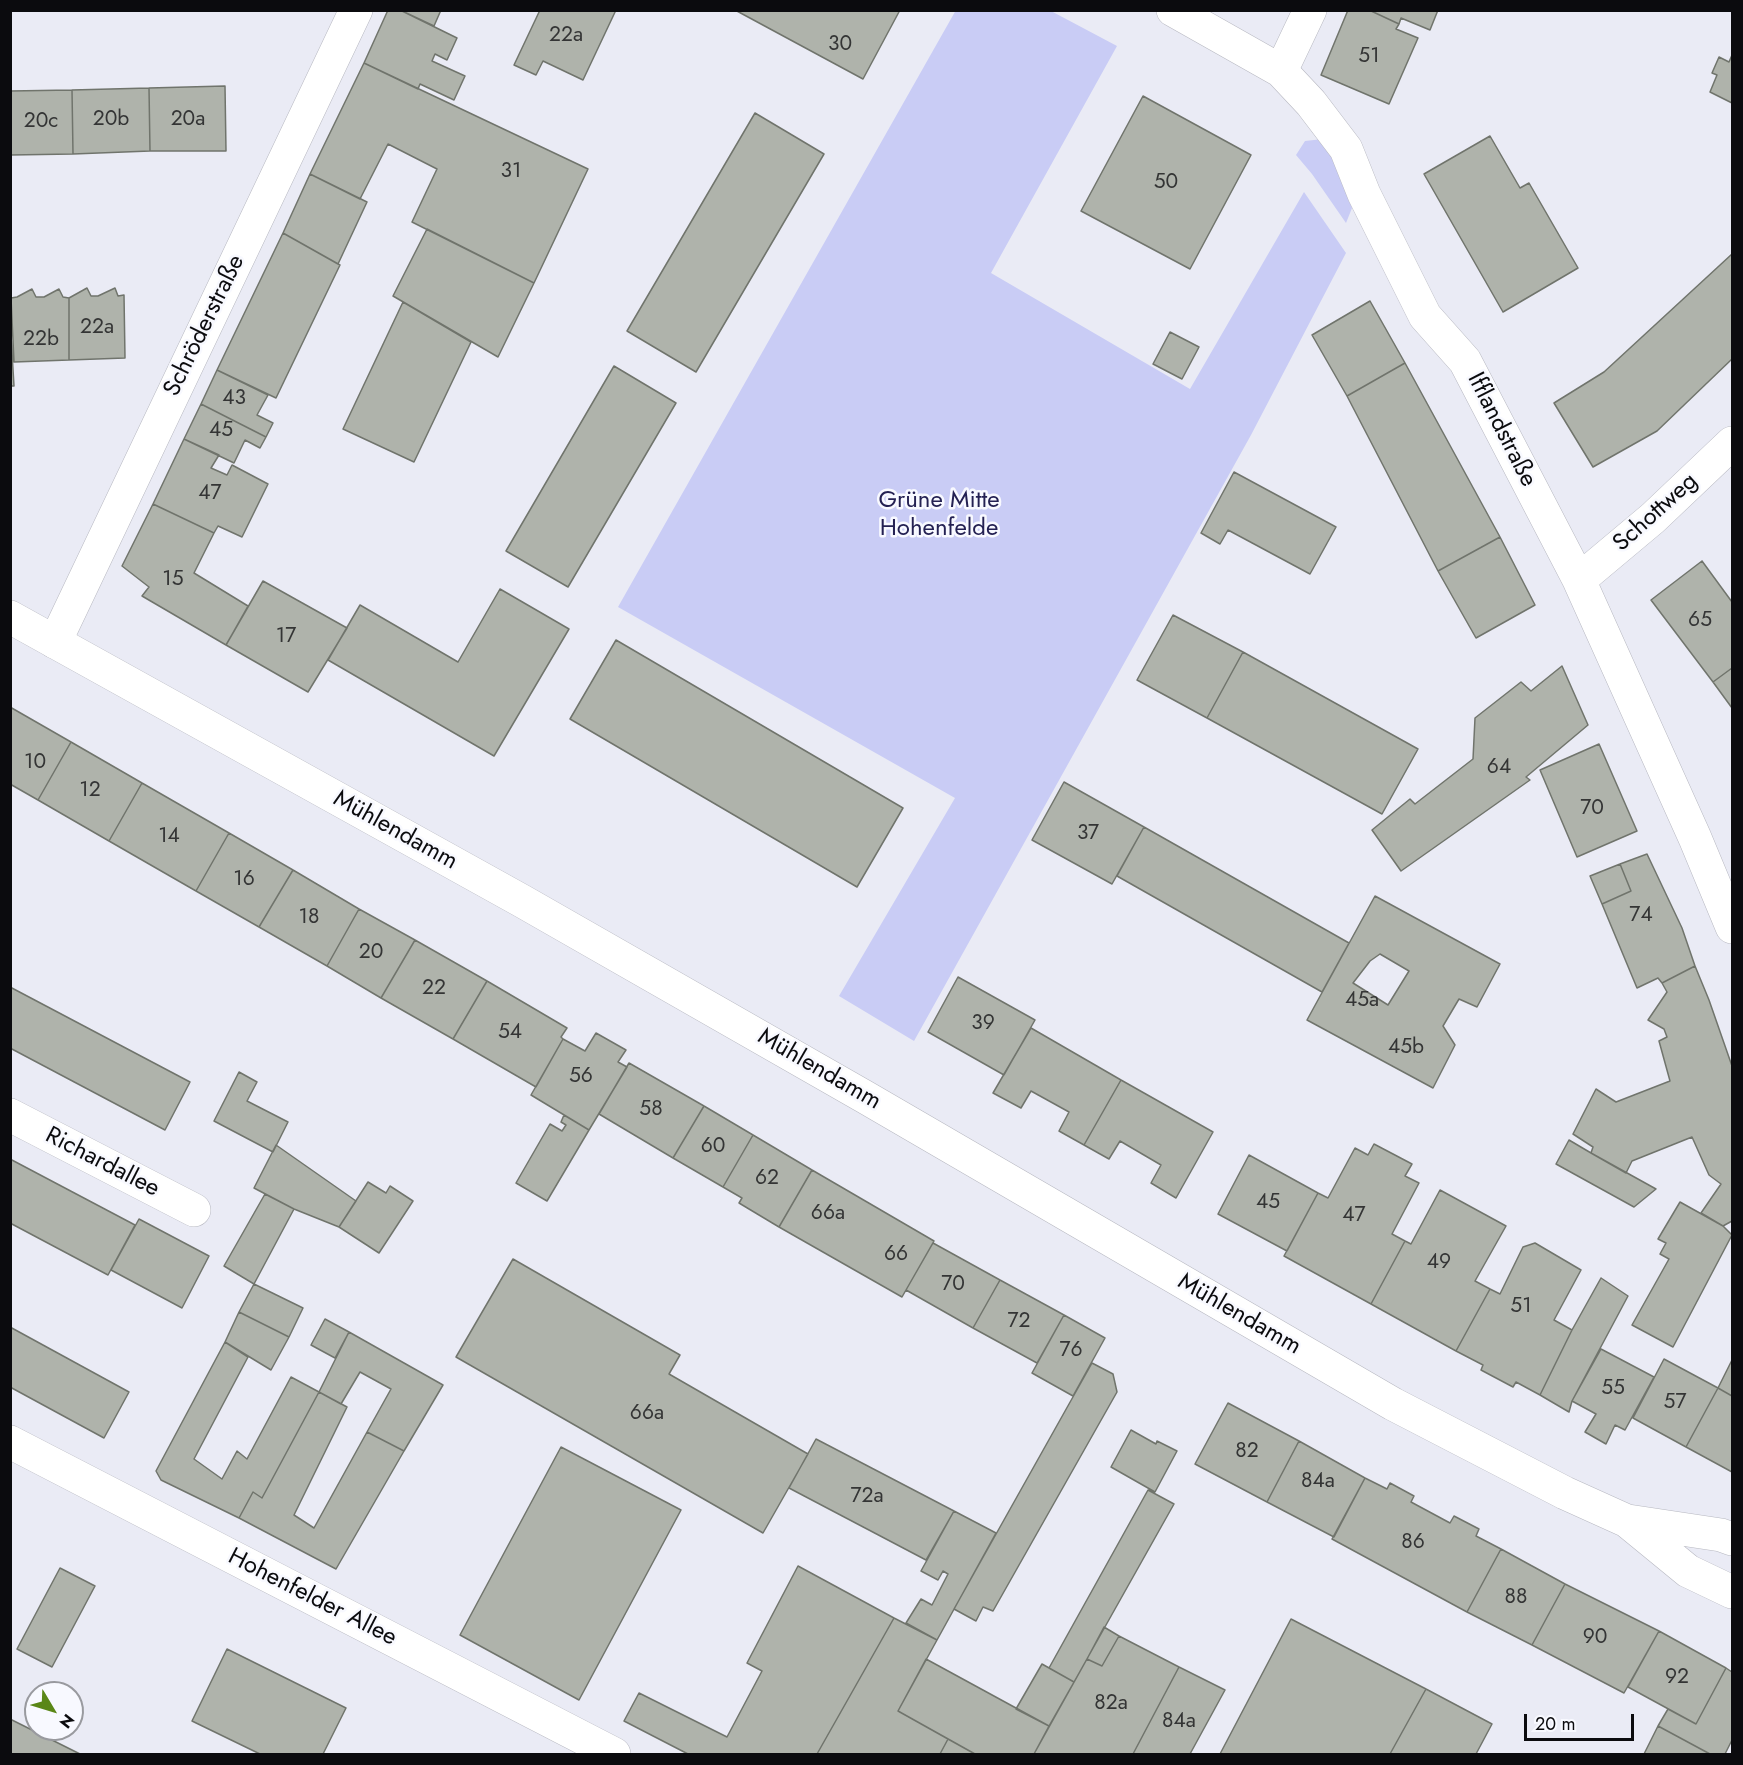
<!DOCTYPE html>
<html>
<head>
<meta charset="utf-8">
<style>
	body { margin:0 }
	#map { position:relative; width:1743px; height:1765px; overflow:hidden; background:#eaebf5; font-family:Jost,sans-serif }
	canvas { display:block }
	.frame { position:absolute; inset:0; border:12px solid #0b0b0e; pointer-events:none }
	.north { position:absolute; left:24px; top:1681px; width:60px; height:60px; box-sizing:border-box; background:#f8f9ff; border:2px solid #999a9f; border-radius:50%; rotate:128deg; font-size:16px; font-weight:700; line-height:24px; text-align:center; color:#0b0b0e }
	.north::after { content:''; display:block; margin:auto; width:21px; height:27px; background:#5a8717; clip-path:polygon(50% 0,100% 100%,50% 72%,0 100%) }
	.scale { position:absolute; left:1524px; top:1714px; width:110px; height:27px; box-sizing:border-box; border:3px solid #0b0b0e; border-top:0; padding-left:8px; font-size:18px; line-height:21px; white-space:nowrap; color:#0b0b0e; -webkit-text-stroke:4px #f8f9ff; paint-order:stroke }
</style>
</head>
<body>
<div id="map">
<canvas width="1743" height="1765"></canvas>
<div class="frame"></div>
<div class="north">N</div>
<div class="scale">20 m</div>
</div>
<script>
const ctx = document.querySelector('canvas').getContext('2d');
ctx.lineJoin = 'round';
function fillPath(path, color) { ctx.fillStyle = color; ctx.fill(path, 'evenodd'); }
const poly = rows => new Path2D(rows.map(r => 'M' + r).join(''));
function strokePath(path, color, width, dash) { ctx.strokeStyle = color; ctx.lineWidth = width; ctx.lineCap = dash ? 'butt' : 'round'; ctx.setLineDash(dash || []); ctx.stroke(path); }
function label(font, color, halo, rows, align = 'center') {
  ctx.font = font + ' Jost,sans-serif'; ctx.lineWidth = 5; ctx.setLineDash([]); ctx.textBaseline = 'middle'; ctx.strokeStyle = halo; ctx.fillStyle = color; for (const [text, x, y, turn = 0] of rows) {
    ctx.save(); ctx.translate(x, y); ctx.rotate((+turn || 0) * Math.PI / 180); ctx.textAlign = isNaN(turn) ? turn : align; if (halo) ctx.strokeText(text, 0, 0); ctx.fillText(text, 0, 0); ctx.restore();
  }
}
fillPath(poly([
	[956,10,1051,11,1117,46,991,273,1190,389,1304,192,1346,253,1251,435,914,1041,839,996,955,798,618,607],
	[1323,139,1349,193,1352,208,1346,223,1312,174,1296,155,1305,141]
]), '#c9ccf5');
const building = poly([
	[388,10,400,10,457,38,447,60,435,54,432,61,465,76,454,100,420,84,418,89,364,63,388,10],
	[400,10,441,10,434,26,400,10],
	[540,10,616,10,583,80,543,61,536,75,514,65,540,10],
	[735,10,900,10,863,79,735,10],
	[1348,10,1369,10,1399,24,1396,29,1418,38,1389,104,1321,75,1348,10],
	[1369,10,1438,10,1430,30,1401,18,1399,24,1369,10],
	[1732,55,1732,103,1710,92,1717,75,1712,73,1719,57,1729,62,1732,55],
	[364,63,588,169,534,283,412,222,437,169,388,144,360,199,310,174,364,63],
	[225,86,226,151,150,151,149,88,225,86],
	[149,88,150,151,73,154,72,90,149,88],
	[72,90,73,154,10,155,10,91,72,90],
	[1143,96,1251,155,1190,269,1081,211,1143,96],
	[755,113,824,154,696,372,627,331,755,113],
	[1490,136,1520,188,1529,183,1578,268,1503,312,1424,174,1490,136],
	[310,174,367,202,338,264,283,233,310,174],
	[427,229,534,283,498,357,393,296,427,229],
	[283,233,340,265,276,398,217,370,283,233],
	[1732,254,1732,359,1657,431,1593,467,1554,403,1604,372,1732,254],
	[87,288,91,296,98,296,115,288,118,296,124,295,125,358,69,360,69,298,87,288],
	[32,289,36,297,44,297,59,289,63,297,69,298,69,360,14,362,11,298,17,297,32,289],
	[1370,301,1405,363,1347,396,1312,335,1370,301],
	[403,302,471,342,414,462,343,429,403,302],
	[10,319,14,386,10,386,10,319],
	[1170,332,1199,347,1182,379,1153,364,1170,332],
	[1405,363,1500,537,1438,571,1347,396,1405,363],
	[614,366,676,403,568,587,506,551,614,366],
	[217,370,268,395,257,415,273,423,266,437,201,404,217,370],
	[201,404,266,437,260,448,245,440,234,463,184,439,201,404],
	[184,439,219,455,211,468,227,475,232,465,268,484,242,537,218,526,214,533,153,504,184,439],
	[1234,472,1336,527,1310,574,1228,530,1220,544,1201,533,1234,472],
	[153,504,214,533,194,573,248,606,226,645,142,596,149,587,122,566,153,504],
	[1500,537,1535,605,1476,638,1438,571,1500,537],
	[1702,561,1732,602,1732,668,1713,682,1651,600,1702,561],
	[263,581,347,628,308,692,226,645,263,581],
	[500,589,569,629,494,756,328,660,360,605,458,662,500,589],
	[1173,615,1243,652,1207,718,1137,680,1173,615],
	[616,640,903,808,857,887,570,719,616,640],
	[1243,652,1418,749,1382,814,1207,718,1243,652],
	[1562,666,1588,725,1526,777,1530,780,1401,871,1372,830,1410,799,1415,804,1473,759,1475,718,1521,682,1531,691,1562,666],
	[1732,668,1732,708,1713,682,1732,668],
	[10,707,71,742,38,800,10,784,10,707],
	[71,742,142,783,109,841,38,800,71,742],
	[1599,744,1637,831,1577,857,1540,770,1599,744],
	[1064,782,1144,827,1112,884,1032,840,1064,782],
	[142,783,229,833,196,891,109,841,142,783],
	[1144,827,1349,943,1322,992,1117,876,1144,827],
	[229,833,293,870,259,927,196,891,229,833],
	[1647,854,1682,928,1695,966,1662,983,1658,978,1637,988,1602,904,1631,891,1620,864,1647,854],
	[1620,864,1631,891,1602,904,1590,876,1620,864],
	[293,870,359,909,327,966,259,927,293,870],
	[1375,896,1500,964,1477,1007,1459,999,1443,1026,1455,1045,1433,1088,1307,1020,1375,896],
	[1380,954,1409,971,1388,1005,1353,983,1370,961,1380,954],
	[359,909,415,940,381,998,327,966,359,909],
	[415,940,487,981,453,1039,381,998,415,940],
	[1695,966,1709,1000,1732,1066,1732,1221,1723,1226,1701,1213,1721,1184,1709,1175,1692,1137,1632,1161,1626,1173,1591,1153,1593,1147,1573,1134,1596,1089,1616,1102,1670,1081,1659,1041,1667,1037,1664,1029,1648,1020,1667,992,1662,983,1695,966],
	[958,977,1035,1020,1004,1075,928,1032,958,977],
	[487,981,567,1028,561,1037,563,1039,536,1087,453,1039,487,981],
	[10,987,190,1082,165,1130,10,1048,10,987],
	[1031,1028,1121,1080,1084,1145,1059,1131,1069,1112,1031,1091,1021,1108,993,1093,1031,1028],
	[596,1033,626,1050,618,1062,627,1067,589,1130,531,1095,563,1039,585,1051,596,1033],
	[629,1063,704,1106,673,1158,599,1114,629,1063],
	[239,1072,257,1082,247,1101,288,1122,273,1152,214,1121,239,1072],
	[1121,1080,1213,1132,1176,1198,1151,1183,1161,1165,1120,1141,1109,1159,1084,1145,1121,1080],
	[704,1106,753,1135,723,1187,673,1158,704,1106],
	[564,1115,589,1130,547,1201,516,1183,550,1124,562,1131,566,1125,561,1122,564,1115],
	[753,1135,812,1170,779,1227,739,1203,742,1198,723,1187,753,1135],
	[1569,1140,1591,1153,1656,1189,1634,1207,1556,1164,1569,1140],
	[1374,1144,1412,1164,1405,1176,1419,1183,1392,1234,1405,1241,1371,1304,1284,1256,1318,1193,1328,1198,1355,1148,1368,1155,1374,1144],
	[276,1145,356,1201,339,1227,294,1209,254,1188,276,1145],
	[1249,1155,1318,1193,1287,1251,1218,1214,1249,1155],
	[10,1159,135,1225,108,1275,10,1223,10,1159],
	[812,1170,934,1241,902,1297,779,1227,812,1170],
	[368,1182,386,1193,390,1186,413,1201,379,1253,339,1227,368,1182],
	[1440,1190,1506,1226,1475,1281,1490,1289,1456,1351,1371,1304,1405,1241,1411,1244,1440,1190],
	[265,1194,294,1209,254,1284,224,1266,265,1194],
	[1680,1202,1723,1226,1732,1235,1673,1347,1632,1325,1669,1259,1660,1254,1666,1243,1658,1239,1680,1202],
	[139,1219,209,1256,182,1308,111,1270,139,1219],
	[933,1243,1000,1280,973,1328,906,1290,933,1243],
	[1535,1243,1581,1270,1554,1320,1572,1330,1540,1395,1516,1382,1513,1387,1481,1370,1483,1365,1456,1351,1490,1289,1500,1294,1523,1247,1535,1243],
	[513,1259,680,1355,669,1374,808,1454,763,1533,456,1357,513,1259],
	[1601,1278,1628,1296,1572,1401,1569,1412,1540,1395,1572,1330,1601,1278],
	[1000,1280,1064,1315,1037,1363,973,1328,1000,1280],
	[254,1284,303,1308,289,1337,239,1312,254,1284],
	[239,1312,289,1337,271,1370,225,1342,239,1312],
	[1064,1315,1105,1338,1073,1396,1032,1373,1064,1315],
	[325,1319,349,1332,335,1358,311,1345,325,1319],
	[10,1327,129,1392,104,1438,10,1387,10,1327],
	[349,1332,443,1385,404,1451,367,1432,391,1389,360,1372,341,1404,319,1392,349,1332],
	[225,1342,248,1357,194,1459,222,1479,237,1451,247,1459,291,1377,319,1392,262,1498,253,1492,239,1518,161,1480,156,1471,225,1342],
	[1601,1349,1654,1377,1625,1430,1615,1425,1606,1444,1585,1432,1596,1414,1572,1401,1601,1349],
	[1664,1359,1718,1388,1686,1447,1633,1418,1664,1359],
	[1732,1360,1732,1396,1718,1388,1732,1360],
	[1092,1363,1113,1374,1117,1392,993,1611,983,1607,976,1621,954,1609,1092,1363],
	[1718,1388,1732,1396,1732,1472,1686,1447,1718,1388],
	[319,1392,347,1407,294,1515,314,1528,367,1432,404,1451,336,1569,239,1518,253,1492,262,1498,319,1392],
	[1228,1403,1299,1441,1267,1502,1195,1464,1228,1403],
	[1131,1430,1156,1444,1157,1441,1177,1451,1155,1492,1111,1467,1131,1430],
	[816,1439,954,1511,926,1560,789,1488,816,1439],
	[1299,1441,1365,1478,1334,1537,1267,1502,1299,1441],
	[561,1447,681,1510,579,1700,460,1635,561,1447],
	[1365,1478,1387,1489,1390,1483,1414,1496,1411,1502,1450,1523,1454,1516,1479,1529,1476,1536,1501,1549,1467,1612,1332,1539,1365,1478],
	[1148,1490,1174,1504,1074,1682,1049,1668,1148,1490],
	[954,1511,996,1533,937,1640,906,1623,921,1599,932,1605,948,1574,943,1571,938,1580,921,1571,954,1511],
	[1501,1549,1565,1584,1532,1645,1467,1612,1501,1549],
	[798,1566,894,1618,817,1754,688,1754,624,1721,639,1693,727,1737,762,1671,747,1663,798,1566],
	[60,1568,95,1586,52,1667,17,1649,60,1568],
	[1565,1584,1659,1631,1624,1693,1532,1645,1565,1584],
	[894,1618,937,1640,898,1711,948,1739,940,1754,817,1754,894,1618],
	[1291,1619,1426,1689,1390,1754,1220,1754,1291,1619],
	[1104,1627,1119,1636,1102,1666,1087,1659,1104,1627],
	[1659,1631,1726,1668,1696,1724,1628,1687,1659,1631],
	[1119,1636,1179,1667,1133,1754,1034,1754,1087,1659,1102,1666,1119,1636],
	[227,1649,346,1708,323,1754,260,1754,192,1721,227,1649],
	[926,1659,1049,1726,1034,1754,975,1754,898,1711,926,1659],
	[1042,1664,1074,1682,1049,1726,1016,1709,1042,1664],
	[1179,1667,1225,1690,1190,1754,1133,1754,1179,1667],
	[1726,1668,1732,1672,1732,1740,1725,1754,1710,1754,1658,1726,1668,1709,1696,1724,1726,1668],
	[1426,1689,1492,1724,1476,1754,1390,1754,1426,1689],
	[10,1719,80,1754,10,1754,10,1719],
	[1658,1726,1710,1754,1644,1754,1658,1726],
	[948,1739,975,1754,940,1754,948,1739]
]);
fillPath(building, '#afb3ab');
strokePath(building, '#70746c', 1.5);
const minor = poly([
	[1173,10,1281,71,1311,103,1346,149,1364,194,1425,316,1465,361,1579,580,1695,838,1732,927],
	[1281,71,1310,10],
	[1579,580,1653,518,1732,443],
	[55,642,356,10],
	[10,1115,194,1210],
	[10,1442,614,1754]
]);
const major = poly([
	[10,617,522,901,865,1097,1393,1404,1565,1493,1627,1521,1688,1571,1732,1592],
	[1628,1521,1721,1535,1732,1539]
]);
strokePath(minor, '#b7b8c1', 34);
strokePath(major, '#b7b8c1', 34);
strokePath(minor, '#fff', 33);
strokePath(major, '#fff', 33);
label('21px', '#343535', null, [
	["22a",566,36],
	["30",840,45],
	["51",1369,57],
	["20b",111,120],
	["20a",188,120],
	["20c",41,122],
	["31",511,172],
	["50",1166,183],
	["22a",97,328],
	["22b",41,340],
	["43",234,399],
	["45",221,431],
	["47",210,494],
	["15",173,580],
	["65",1700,621],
	["17",286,637],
	["10",35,763],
	["64",1499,768],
	["12",90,791],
	["70",1592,809],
	["37",1088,834],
	["14",169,837],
	["16",244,880],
	["74",1641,916],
	["18",309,918],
	["20",371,953],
	["22",434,989],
	["45a",1362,1001],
	["39",983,1024],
	["54",510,1033],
	["45b",1406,1048],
	["56",581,1077],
	["58",651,1110],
	["60",713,1147],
	["62",767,1179],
	["45",1268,1203],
	["66a",828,1214],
	["47",1354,1216],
	["66",896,1255],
	["49",1439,1263],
	["70",953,1285],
	["51",1521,1307],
	["72",1019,1322],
	["76",1071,1351],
	["55",1613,1389],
	["57",1675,1403],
	["66a",647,1414],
	["82",1247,1452],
	["84a",1318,1482],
	["72a",867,1497],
	["86",1413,1543],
	["88",1516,1598],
	["90",1595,1638],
	["92",1677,1678],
	["82a",1111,1704],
	["84a",1179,1722]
]);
label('24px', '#0b0b0e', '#f8f9ff', [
	["Schröderstraße",205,326,-64],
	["Ifflandstraße",1501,430,63],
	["Schottweg",1656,513,-42],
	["Mühlendamm",395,831,29],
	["Mühlendamm",819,1070,30],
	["Richardallee",102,1163,27],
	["Mühlendamm",1239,1315,30],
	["Hohenfelder Allee",312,1598,27]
]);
label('24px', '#242153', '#f8f9ff', [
	["Grüne Mitte",939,501],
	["Hohenfelde",939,529]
]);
</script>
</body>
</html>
